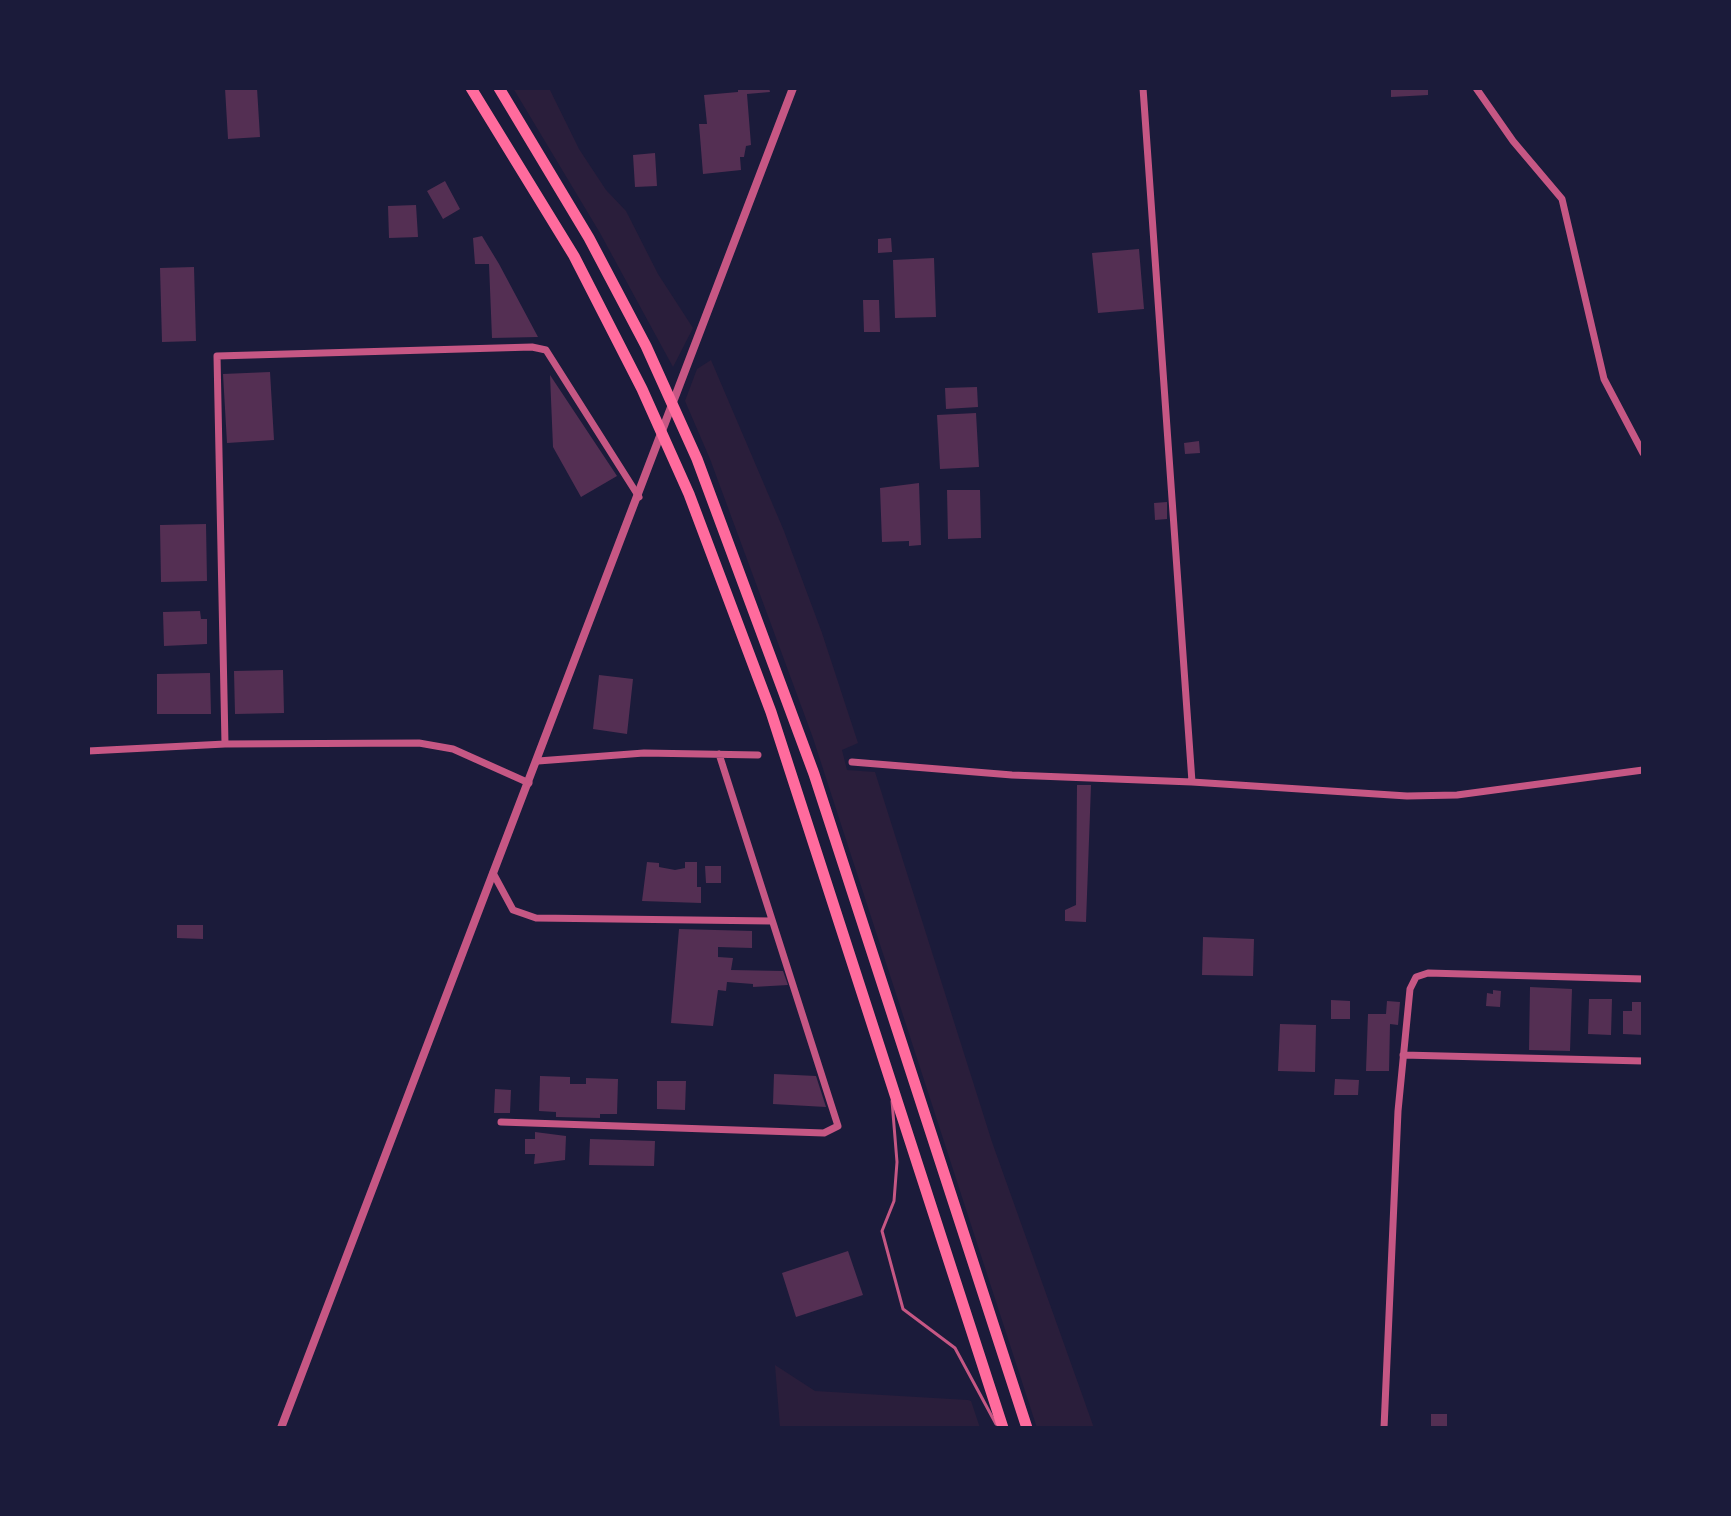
<!DOCTYPE html>
<html>
<head>
<meta charset="utf-8">
<style>
	body { margin:0 }
	#map { position:relative; width:1731px; height:1516px; overflow:hidden; background:#1b1b3a; font-family:Commissioner,sans-serif }
	canvas { display:block }
	.frame { position:absolute; inset:0; border:90px solid #1b1b3a; pointer-events:none }
</style>
</head>
<body>
<div id="map">
<canvas width="1731" height="1516"></canvas>
<div class="frame"></div>
</div>
<script>
const ctx = document.querySelector('canvas').getContext('2d');
ctx.lineJoin = 'round';
function fillPath(path, color) { ctx.fillStyle = color; ctx.fill(path, 'evenodd'); }
const poly = rows => new Path2D(rows.map(r => 'M' + r).join(''));
function strokePath(path, color, width, dash) { ctx.strokeStyle = color; ctx.lineWidth = width; ctx.lineCap = dash ? 'butt' : 'round'; ctx.setLineDash(dash || []); ctx.stroke(path); }
fillPath(poly([
	[513,88,549,88,579,149,606,190,626,211,658,274,693,328,673,367,600,233],
	[711,360,784,531,822,633,858,743,842,750,847,770,875,772,992,1142,1094,1428,1037,1428,813,738,710,459,685,401,697,369],
	[775,1365,815,1391,968,1400,971,1401,980,1428,780,1428]
]), '#2a1e3b');
fillPath(poly([
	[225,88,257,88,260,137,228,139],
	[738,88,769,88,770,92,747,94,751,145,746,146,744,157,740,157,741,170,703,174,699,124,707,124,704,95,738,92],
	[1391,88,1428,88,1428,95,1391,97],
	[655,153,657,186,635,187,633,155],
	[445,181,460,209,443,219,427,191],
	[416,205,418,237,389,238,388,206],
	[482,236,499,264,538,337,492,338,489,264,475,264,473,238],
	[891,238,892,252,878,253,878,239],
	[1139,249,1144,309,1098,313,1092,253],
	[934,258,936,317,895,318,893,260],
	[194,267,196,341,162,342,160,268],
	[863,300,879,300,880,332,864,332],
	[270,372,274,440,227,443,223,374],
	[550,375,617,476,581,497,553,447],
	[977,387,978,407,946,409,945,388],
	[976,413,979,467,940,469,937,415],
	[1199,441,1200,453,1185,454,1184,443],
	[919,483,921,545,909,546,909,541,882,542,880,488],
	[947,490,980,490,981,538,948,539],
	[1167,502,1167,519,1155,520,1154,503],
	[206,524,207,581,161,582,160,525],
	[200,611,201,619,207,619,207,644,164,646,163,612],
	[283,670,284,713,235,714,234,671],
	[210,673,211,714,157,714,157,674],
	[599,675,633,679,627,734,593,729],
	[1077,785,1091,785,1086,922,1065,921,1065,910,1076,905],
	[647,862,659,863,659,867,675,870,685,868,685,862,697,862,697,887,701,887,701,903,642,901],
	[705,866,721,866,721,883,706,883],
	[177,925,203,925,203,939,177,938],
	[679,929,752,931,752,948,718,947,718,957,733,958,731,970,783,971,788,985,753,987,753,984,727,982,726,991,718,990,713,1026,671,1023],
	[1203,937,1254,939,1253,976,1202,975],
	[1530,987,1572,989,1570,1051,1529,1050],
	[1493,990,1501,991,1500,1007,1486,1006,1487,993,1493,994],
	[1589,999,1612,999,1611,1035,1588,1034],
	[1331,1000,1350,1001,1350,1019,1331,1019],
	[1387,1001,1400,1002,1398,1025,1390,1024,1389,1071,1366,1071,1368,1014,1386,1014],
	[1632,1002,1643,1002,1643,1035,1623,1034,1623,1011,1632,1011],
	[1280,1024,1316,1025,1315,1072,1278,1071],
	[774,1074,816,1076,826,1107,773,1104],
	[540,1076,570,1077,570,1084,586,1084,586,1078,618,1079,617,1114,600,1114,600,1118,556,1117,556,1112,539,1111],
	[1335,1079,1359,1080,1358,1095,1334,1095],
	[657,1081,686,1081,685,1110,657,1109],
	[495,1089,511,1090,510,1113,494,1113],
	[535,1132,566,1136,565,1160,534,1164,535,1154,525,1154,525,1139,535,1139],
	[590,1139,655,1141,654,1166,589,1165],
	[848,1251,863,1295,796,1317,782,1273],
	[1431,1414,1447,1414,1447,1428,1431,1428]
]), '#542f53');
strokePath(poly([
	[892,1101,897,1162,894,1201,882,1231,903,1309,955,1348,996,1424]
]), '#c65784', 3);
strokePath(poly([
	[1143,88,1192,782],
	[1476,88,1513,141,1562,199,1604,379,1643,453],
	[225,744,217,356,532,347,546,350,639,497],
	[88,751,225,744,419,743,453,749,529,783],
	[538,761,644,753,758,755],
	[852,762,1012,775,1192,782,1407,796,1457,795,1643,770],
	[493,873,513,910,536,918,771,921],
	[1403,1055,1643,1061],
	[501,1122,824,1133,838,1126,719,754],
	[1384,1428,1398,1111,1410,989,1416,977,1428,973,1643,979]
]), '#c65784', 7);
strokePath(poly([
	[281,1428,793,88]
]), '#c65784', 8);
strokePath(poly([
	[471,88,574,256,642,389,689,494,771,712,1003,1428],
	[499,88,589,238,646,346,697,459,814,774,1027,1428]
]), '#ff6b9d', 11);
</script>
</body>
</html>
